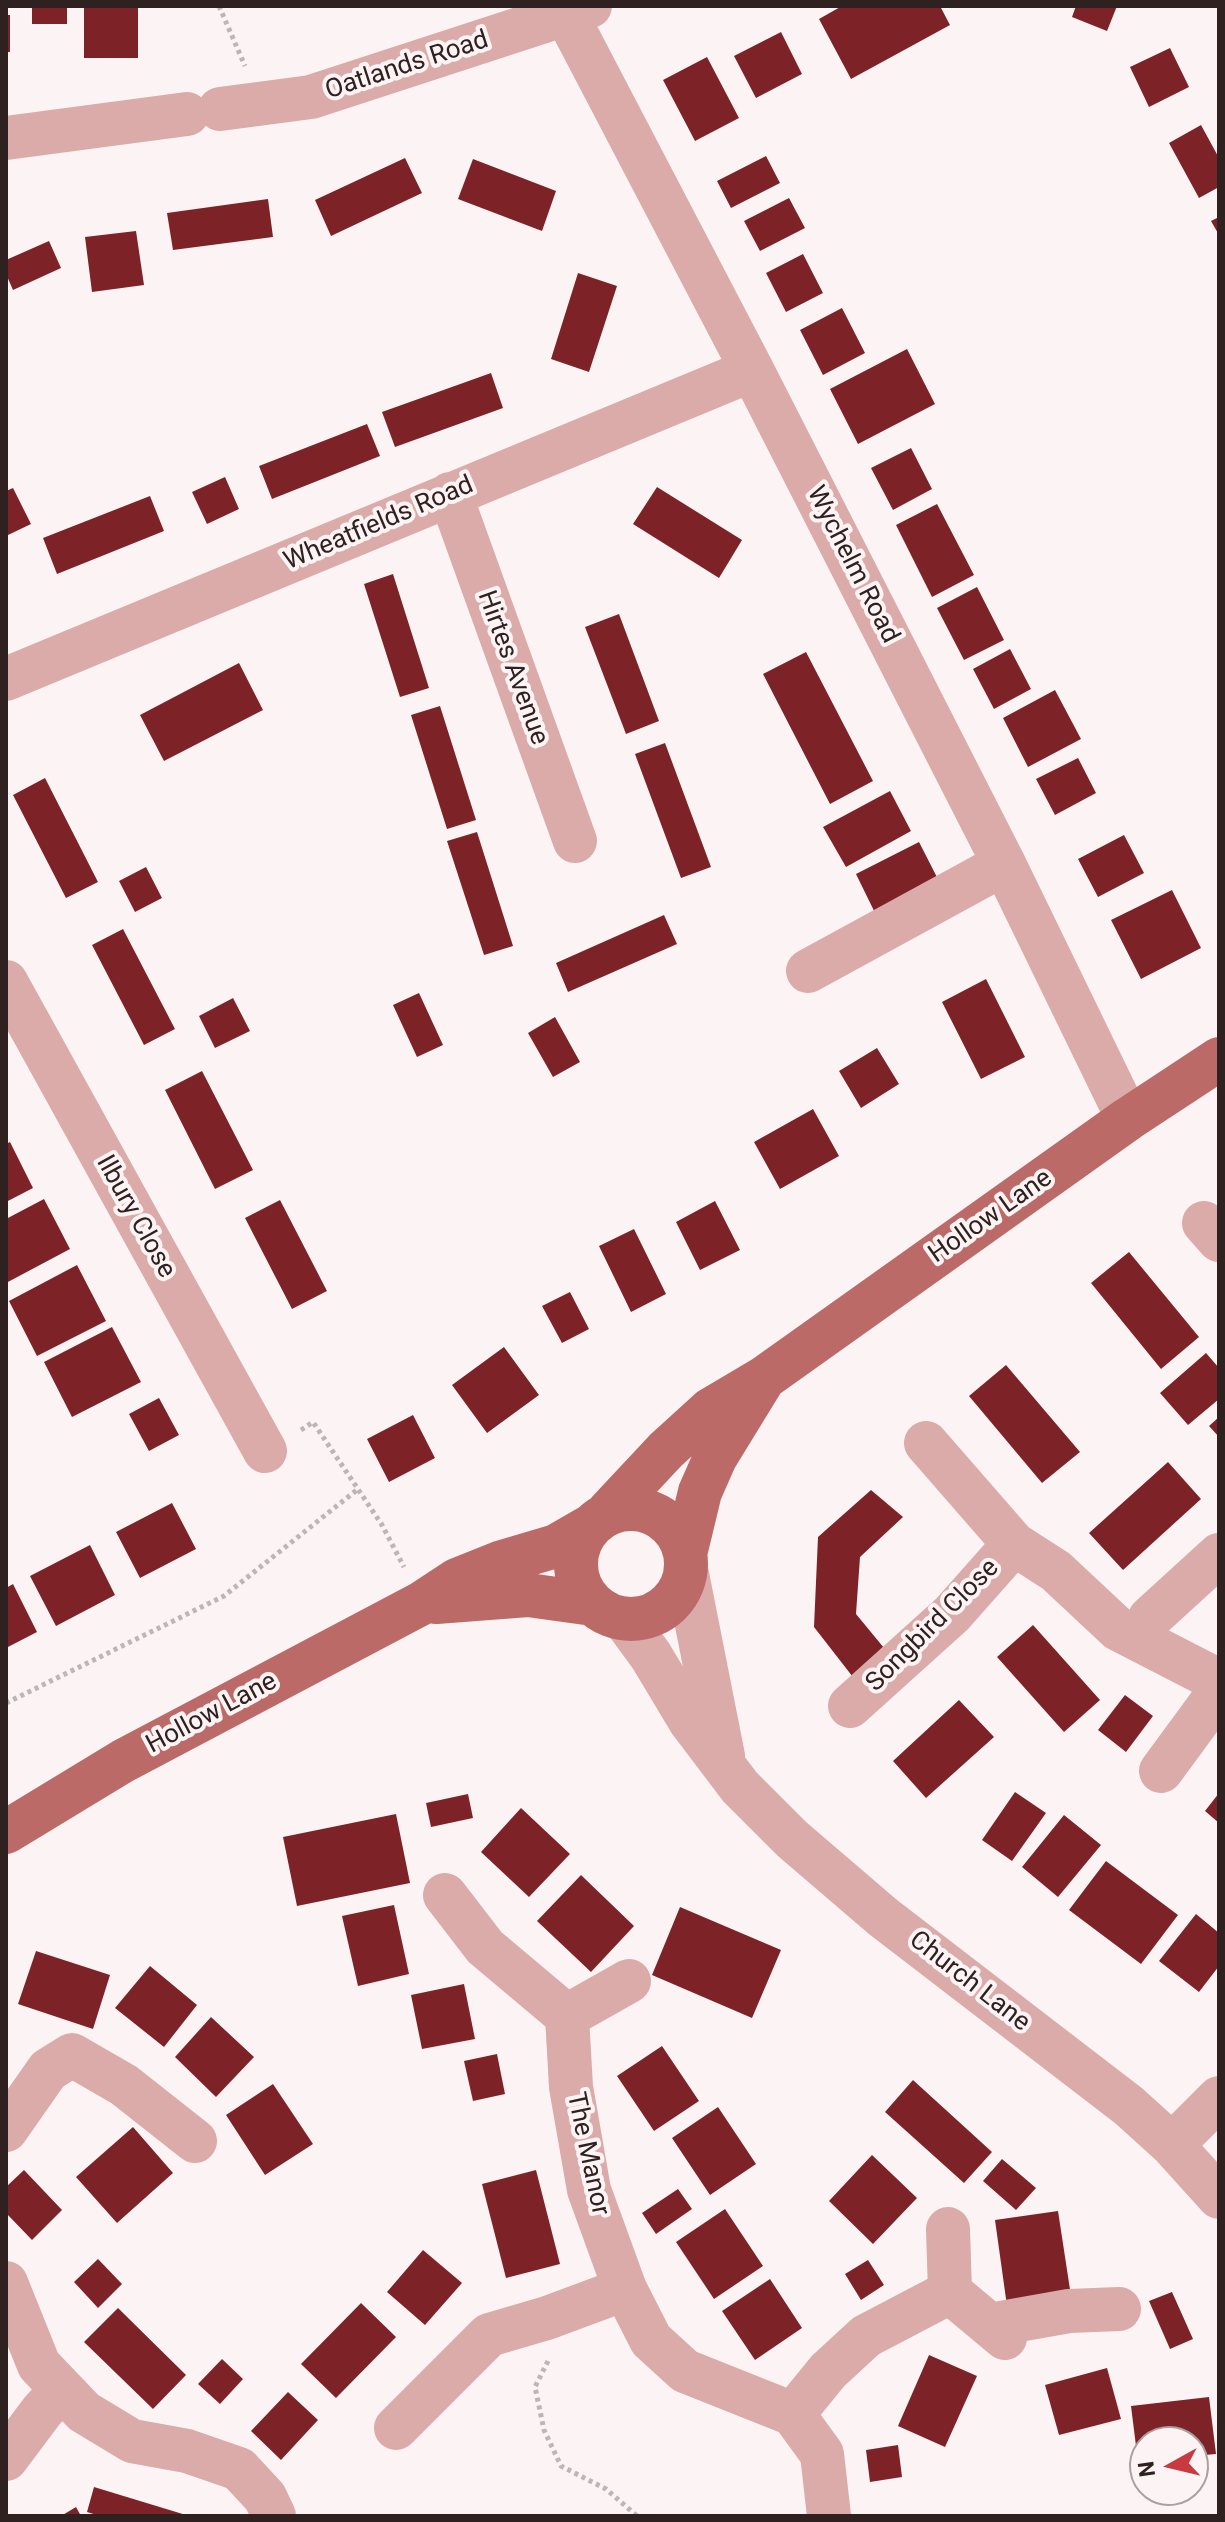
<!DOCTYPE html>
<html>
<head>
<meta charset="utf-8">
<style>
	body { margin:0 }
	#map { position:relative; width:1225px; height:2522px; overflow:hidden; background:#fcf4f4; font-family:Roboto,sans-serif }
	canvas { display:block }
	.frame { position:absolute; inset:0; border:8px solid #2f2120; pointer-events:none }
	.north { position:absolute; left:1129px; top:2426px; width:80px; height:80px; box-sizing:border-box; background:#fcf4f4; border:2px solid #aaa09f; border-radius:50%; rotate:262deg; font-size:22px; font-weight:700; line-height:32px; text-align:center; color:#2f2120 }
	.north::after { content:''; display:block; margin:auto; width:28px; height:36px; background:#c83940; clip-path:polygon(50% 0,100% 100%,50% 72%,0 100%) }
</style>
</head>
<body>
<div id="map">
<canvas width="1225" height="2522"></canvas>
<div class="frame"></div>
<div class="north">N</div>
</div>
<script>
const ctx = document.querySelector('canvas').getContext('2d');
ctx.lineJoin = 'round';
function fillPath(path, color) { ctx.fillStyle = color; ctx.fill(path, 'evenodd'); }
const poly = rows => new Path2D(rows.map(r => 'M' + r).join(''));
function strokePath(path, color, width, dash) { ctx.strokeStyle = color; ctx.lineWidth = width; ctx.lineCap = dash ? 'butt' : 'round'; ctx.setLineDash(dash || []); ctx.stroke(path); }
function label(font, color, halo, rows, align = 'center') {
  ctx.font = font + ' Roboto,sans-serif'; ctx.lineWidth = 8; ctx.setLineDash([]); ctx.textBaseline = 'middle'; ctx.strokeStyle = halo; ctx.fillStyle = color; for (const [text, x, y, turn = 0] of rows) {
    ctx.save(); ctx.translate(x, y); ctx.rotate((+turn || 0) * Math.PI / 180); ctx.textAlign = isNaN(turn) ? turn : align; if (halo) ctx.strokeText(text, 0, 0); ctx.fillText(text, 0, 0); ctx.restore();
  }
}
fillPath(poly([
	[32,6,67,6,67,24,32,24],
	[84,6,138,6,138,58,84,58],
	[842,6,940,6,950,25,851,79,819,19],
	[1076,6,1117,6,1107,31,1072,17],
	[6,15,10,15,10,52,6,52],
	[781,32,802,74,756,98,734,56],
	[1170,48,1189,87,1149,107,1130,67],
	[707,57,739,118,695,141,663,80],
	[1201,125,1219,158,1219,187,1199,198,1169,143],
	[766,156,780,183,731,208,717,181],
	[405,158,422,193,331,236,315,200],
	[473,159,556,191,542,231,458,199],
	[789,198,805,228,760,251,744,221],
	[268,199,273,237,173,250,167,213],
	[1219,217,1219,235,1211,221],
	[136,231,144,285,92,292,85,237],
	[49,241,61,268,13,290,6,274,6,260],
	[803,254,823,293,786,312,766,273],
	[578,273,617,286,589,372,551,359],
	[842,308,865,353,823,375,800,330],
	[907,349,935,404,858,444,830,389],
	[491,373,503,408,395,447,382,412],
	[367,424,380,456,272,499,259,466],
	[911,448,932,489,893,510,871,468],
	[225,477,239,509,207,524,192,492],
	[657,487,742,540,719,578,633,524],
	[13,488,31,524,6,536,6,491],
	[150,496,164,531,57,574,43,538],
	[937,504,974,575,932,597,896,525],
	[393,574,429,688,400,697,364,584],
	[977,587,1004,640,964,660,937,608],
	[619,614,659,721,626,734,585,627],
	[1010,649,1031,689,994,709,973,669],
	[806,652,873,781,830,804,763,674],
	[239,663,263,710,164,761,140,715],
	[1055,690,1081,739,1028,767,1003,718],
	[440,706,476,820,447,829,411,715],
	[665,743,711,867,681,878,635,754],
	[1078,758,1096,793,1055,815,1036,779],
	[45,778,98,882,66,898,13,795],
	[890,791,911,831,846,867,823,827],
	[477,832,513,946,484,955,447,841],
	[1124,835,1144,873,1098,897,1078,859],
	[919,842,942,887,878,919,856,874],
	[146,867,162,898,135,912,119,881],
	[1172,890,1201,948,1141,979,1111,920],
	[664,915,677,944,568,992,556,963],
	[123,929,175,1029,144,1045,92,945],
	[986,979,1025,1057,981,1079,942,1002],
	[419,993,443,1045,417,1057,393,1005],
	[233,998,250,1031,215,1048,199,1016],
	[555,1017,580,1062,553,1077,528,1033],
	[877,1048,899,1084,861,1108,839,1071],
	[202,1071,253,1170,215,1189,165,1090],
	[813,1109,839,1156,780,1189,754,1142],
	[10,1142,33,1188,6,1202,6,1144],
	[44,1199,70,1249,6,1283,6,1219],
	[280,1200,327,1291,292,1309,245,1218],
	[715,1201,740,1250,700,1270,676,1222],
	[634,1229,666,1294,631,1312,599,1246],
	[1129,1252,1199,1337,1161,1369,1091,1283],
	[77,1265,106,1321,37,1356,9,1301],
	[570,1292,589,1329,562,1343,542,1306],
	[112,1327,141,1382,72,1417,44,1362],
	[504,1347,539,1395,487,1433,452,1385],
	[1206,1353,1219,1368,1219,1399,1188,1425,1160,1393],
	[1006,1365,1080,1452,1042,1483,969,1396],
	[159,1398,179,1435,149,1451,129,1414],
	[413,1415,435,1458,389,1482,367,1439],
	[1219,1417,1219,1437,1209,1426],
	[1168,1462,1201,1499,1123,1570,1089,1533],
	[871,1490,903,1517,860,1557,856,1614,889,1654,856,1681,814,1627,818,1537],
	[172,1503,196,1549,140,1578,116,1532],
	[90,1545,115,1595,56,1626,30,1576],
	[13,1584,37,1632,6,1648,6,1588],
	[1033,1625,1100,1700,1064,1732,997,1657],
	[1125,1695,1153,1716,1126,1752,1098,1730],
	[959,1700,994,1737,926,1798,893,1761],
	[1015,1792,1046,1813,1012,1861,982,1840],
	[1219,1793,1219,1823,1205,1811],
	[468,1794,473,1818,431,1827,426,1803],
	[521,1808,570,1854,529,1897,481,1852],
	[396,1814,410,1883,297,1906,283,1837],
	[1064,1815,1101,1845,1058,1897,1022,1867],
	[1106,1861,1178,1915,1141,1964,1069,1910],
	[581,1875,634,1926,591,1972,537,1921],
	[394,1905,409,1974,358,1986,342,1916],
	[680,1907,781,1950,752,2018,652,1975],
	[1196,1914,1219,1933,1219,1966,1199,1992,1159,1961],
	[36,1951,110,1975,93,2029,18,2004],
	[150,1966,197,2005,164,2047,115,2008],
	[464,1984,475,2039,422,2049,411,1995],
	[211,2017,254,2057,216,2097,175,2057],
	[662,2046,699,2101,654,2131,617,2076],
	[497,2054,505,2094,473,2101,464,2061],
	[913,2080,992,2152,964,2183,885,2112],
	[273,2084,313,2144,265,2175,226,2115],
	[718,2107,756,2164,710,2195,672,2138],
	[133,2127,173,2173,117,2223,76,2177],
	[872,2155,917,2198,873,2244,829,2201],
	[1002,2159,1036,2188,1016,2210,983,2181],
	[24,2170,62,2210,32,2240,6,2213,6,2187],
	[536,2170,560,2264,506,2278,482,2184],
	[678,2189,692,2209,656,2234,642,2213],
	[725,2209,763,2266,714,2299,676,2242],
	[1058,2211,1071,2296,1007,2306,995,2220],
	[423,2250,462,2283,425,2325,387,2292],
	[98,2259,122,2284,98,2308,74,2282],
	[868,2260,884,2285,861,2300,845,2274],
	[770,2279,802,2328,755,2360,722,2311],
	[1172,2292,1193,2339,1170,2349,1149,2301],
	[361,2303,396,2337,336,2398,301,2364],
	[118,2308,186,2375,153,2409,84,2342],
	[929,2355,977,2376,945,2447,898,2426],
	[222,2359,243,2379,220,2404,198,2384],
	[1107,2368,1121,2419,1059,2435,1045,2385],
	[288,2392,318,2420,281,2460,251,2431],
	[1209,2397,1216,2454,1193,2456,1193,2442,1145,2442,1145,2461,1138,2462,1131,2406],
	[898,2445,902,2477,870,2482,866,2450],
	[94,2487,186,2515,186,2516,100,2516,87,2512],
	[76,2507,81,2516,61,2516]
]), '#7d2327');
strokePath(poly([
	[219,6,245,66],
	[301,1430,313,1422,382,1525,404,1567],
	[6,1703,224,1596,358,1489],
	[548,2361,535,2387,544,2430,561,2466,606,2489,637,2516]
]), '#beb5b4', 5, [4, 4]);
strokePath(poly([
	[567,16,752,370,1004,864,1128,1119],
	[220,109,311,97,590,6],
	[6,138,187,114],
	[450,494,575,841],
	[6,679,752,370],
	[808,971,1004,864],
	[6,982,265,1451],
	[1204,1223,1219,1240],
	[926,1443,1014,1544,1056,1571,1118,1629,1219,1681],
	[687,1574,723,1756],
	[624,1619,651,1656,690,1721,740,1787,792,1839,883,1917,1129,2106,1172,2145,1219,2197],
	[1139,1639,1150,1618,1219,1555],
	[850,1706,952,1614,1014,1544],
	[1161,1771,1219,1692],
	[445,1895,485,1947,567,2016,571,2087,589,2190,625,2289,651,2340,685,2371,793,2414,822,2454,829,2516],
	[567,2016,629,1981],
	[6,2130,48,2070,72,2055,124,2085,195,2141],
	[1172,2145,1219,2098],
	[948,2229,950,2292],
	[6,2283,39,2365,84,2412,132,2441,187,2451,239,2469,265,2497,274,2516],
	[990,2325,1069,2311,1119,2309],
	[793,2414,828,2371,866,2336,950,2292,1005,2338],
	[396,2428,489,2335,547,2318,625,2289],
	[6,2459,42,2411,62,2389]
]), '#daaba8', 44);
strokePath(poly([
	'576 1564a55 55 0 1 1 110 0a55 55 0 1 1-110 0Z',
	[608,1512,666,1450,710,1410,764,1378,1128,1119,1219,1059],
	[686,1550,700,1492,715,1458,761,1383],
	[436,1602,528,1595,593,1604],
	[6,1832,123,1761,422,1603,457,1580,502,1562,556,1546,589,1527]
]), '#bc6a67', 44);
label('26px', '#2f2120', '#fcf4f4', [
	["Oatlands Road",407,66,-18],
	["Wheatfields Road",379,524,-23],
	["Wychelm Road",852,565,63],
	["Hirtes Avenue",512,668,70],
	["Ilbury Close",135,1217,61],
	["Hollow Lane",991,1217,-35],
	["Songbird Close",933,1626,-45],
	["Hollow Lane",212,1714,-28],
	["Church Lane",969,1982,38],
	["The Manor",587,2154,78]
]);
</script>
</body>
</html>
